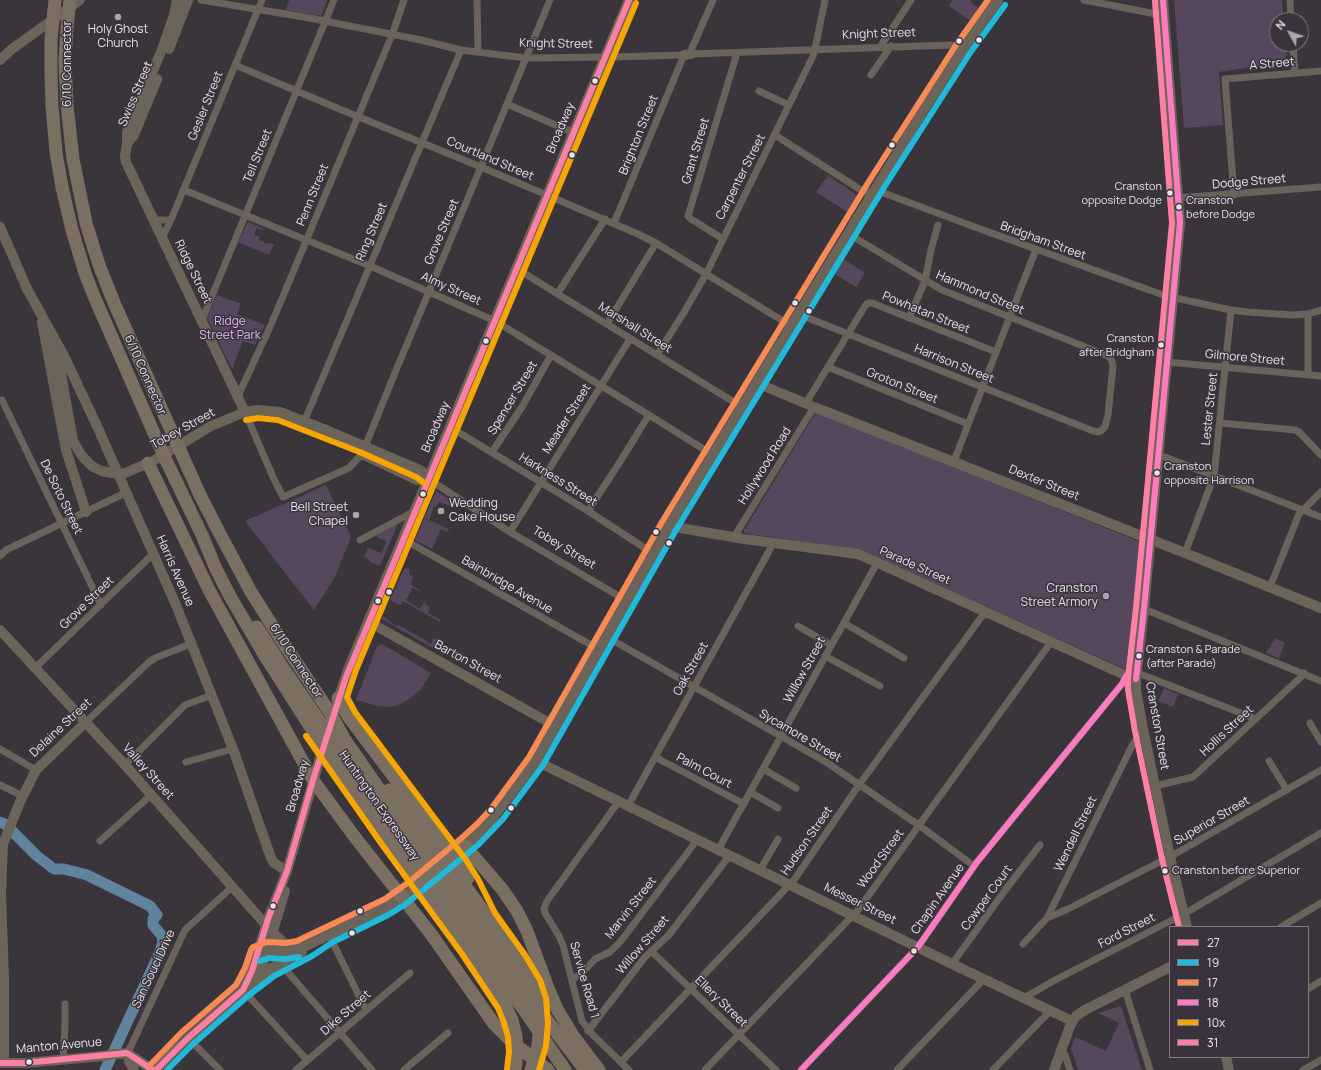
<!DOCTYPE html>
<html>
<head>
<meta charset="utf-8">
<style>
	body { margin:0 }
	#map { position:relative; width:1321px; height:1070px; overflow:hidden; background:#39353b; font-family:Manrope,sans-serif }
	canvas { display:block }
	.legend { position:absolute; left:1169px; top:926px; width:140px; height:132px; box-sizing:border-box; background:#3a333d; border:1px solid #7f7982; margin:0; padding:5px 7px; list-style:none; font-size:12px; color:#e7e3e9 }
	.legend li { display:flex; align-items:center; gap:8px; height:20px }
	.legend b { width:20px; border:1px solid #7f7982 }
	.north { position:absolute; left:1269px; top:12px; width:40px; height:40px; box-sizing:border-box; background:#3a333d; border:1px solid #7f7982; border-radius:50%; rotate:310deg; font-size:11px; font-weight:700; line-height:16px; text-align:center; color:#e7e3e9 }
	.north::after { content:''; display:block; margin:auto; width:14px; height:18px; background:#aaa6ac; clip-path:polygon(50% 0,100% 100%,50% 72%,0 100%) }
</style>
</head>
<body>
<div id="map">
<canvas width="1321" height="1070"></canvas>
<ul class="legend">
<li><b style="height:5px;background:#ff80a4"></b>27</li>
<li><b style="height:5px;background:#20b9da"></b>19</li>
<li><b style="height:5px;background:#f98a56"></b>17</li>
<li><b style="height:5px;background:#fe7ac1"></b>18</li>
<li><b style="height:5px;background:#f7a600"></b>10x</li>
<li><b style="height:5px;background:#ff80a4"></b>31</li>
</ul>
<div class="north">N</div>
</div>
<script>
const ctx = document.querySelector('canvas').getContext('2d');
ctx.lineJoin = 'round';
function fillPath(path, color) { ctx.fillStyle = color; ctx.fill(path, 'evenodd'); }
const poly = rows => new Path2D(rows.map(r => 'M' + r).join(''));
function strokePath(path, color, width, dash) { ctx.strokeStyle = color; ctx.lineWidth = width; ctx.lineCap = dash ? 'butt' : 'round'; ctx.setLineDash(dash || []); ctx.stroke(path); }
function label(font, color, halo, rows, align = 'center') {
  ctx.font = font + ' Manrope,sans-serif'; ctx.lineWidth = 3; ctx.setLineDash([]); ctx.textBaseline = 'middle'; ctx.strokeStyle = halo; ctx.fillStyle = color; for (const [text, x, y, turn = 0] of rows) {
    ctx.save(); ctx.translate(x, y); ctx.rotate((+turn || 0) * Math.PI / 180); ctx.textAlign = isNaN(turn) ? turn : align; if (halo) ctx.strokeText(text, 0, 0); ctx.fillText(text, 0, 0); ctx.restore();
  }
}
fillPath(poly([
	[289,0,327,0,321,16,286,10],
	[953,0,970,0,972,1,971,3,981,9,972,22,949,6],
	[1174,0,1282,0,1284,20,1277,20,1277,44,1286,44,1287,55,1280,63,1219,72,1223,125,1184,128],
	[828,175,858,196,849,213,816,192],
	[248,222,264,229,261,230,257,228,254,235,259,237,259,240,268,244,269,243,274,244,269,255,238,242],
	[843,259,865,273,856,287,833,273],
	[217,295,241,304,237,314,265,325,255,345,243,341,232,369,207,318],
	[816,412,1143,543,1145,545,1134,662,1132,666,1125,669,860,550,744,533,744,530],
	[326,485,351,537,335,577,314,610,245,521],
	[436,491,452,501,450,506,439,502,436,507,434,506,429,520,449,529,448,532,441,529,432,549,415,540],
	[395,525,397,526,380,566,370,562,370,560,364,557,368,548,381,553,386,543,385,540,378,538,377,536,375,535],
	[408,568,409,569,409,574,412,576,413,578,410,584,418,589,420,592,418,591,418,590,412,588,411,590,412,590,406,600,420,609,424,602,426,604,423,609,426,605,429,607,430,609,428,613,441,620,440,622,405,602,402,602,401,605,399,605,390,600,404,569],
	[383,616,396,626,398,625,427,641,429,644,432,643,432,641,433,638,442,641,436,650,382,619],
	[1275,638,1285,643,1279,658,1266,653],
	[382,644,431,673,421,689,412,697,401,704,391,707,378,706,356,700,377,646],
	[1164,688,1178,694,1173,707,1158,701],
	[1121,1006,1142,1070,1078,1070,1071,1048,1075,1037,1106,1051,1119,1023,1098,1013]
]), '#56475d');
strokePath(poly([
	[0,822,5,824,37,856,54,869,64,869,87,875,150,906,157,915,153,919,153,925,162,936,163,942,160,952,105,1070]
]), '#60849d', 11);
strokePath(poly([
	[201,0,304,17,421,40,461,50,526,58,613,57,684,55,614,223],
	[477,0,478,52],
	[713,0,692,48,691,54,951,45,963,49],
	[1084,0,1156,14,1164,14],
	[1290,0,1291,20],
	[1293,44,1295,73],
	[880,47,911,0],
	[235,65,337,108,481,167,638,234,656,243,791,326],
	[871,75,891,46],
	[759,91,789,105],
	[507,104,574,133],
	[775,135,864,192,881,192,972,226,1166,296,1231,310,1247,312,1292,315,1308,314,1321,310],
	[184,190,370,266,495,321,649,415,713,455],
	[1234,195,1225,79,1321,71],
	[1178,198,1321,187],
	[153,220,171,220],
	[162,238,171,220,262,0],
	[723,239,691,219,688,216,737,53],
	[517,269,742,407],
	[558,293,605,219],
	[798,314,1093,431,1098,432,1102,430,1105,427,1108,415,1113,366,1111,359,1108,356,942,290,847,233],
	[1308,314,1308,375],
	[909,318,925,281,931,250,938,225],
	[202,320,334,0],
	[607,324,656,243],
	[657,355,686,309,706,274,814,54,825,0],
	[1167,362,1321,376],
	[828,367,968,424],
	[238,396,270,327,294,270,392,35,404,0],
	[2,400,101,605],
	[806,403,865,306,868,303,872,303,996,352],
	[245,412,273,477,283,497,349,468,362,454,397,368,456,227,550,0],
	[304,422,461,50],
	[1220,423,1295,430,1299,432,1321,455],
	[450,427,588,511,654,554],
	[492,452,522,407,551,355],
	[1158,456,1165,457,1321,517],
	[954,461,1036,249],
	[429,477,436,484,510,532,627,601],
	[588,511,616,468,649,415],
	[510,532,630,339],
	[734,537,814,407],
	[403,539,600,650],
	[360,540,415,511],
	[1185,553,1214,476,1231,310],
	[0,556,6,550,127,492],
	[1270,587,1299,514,1321,492],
	[1144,609,1321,681],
	[844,623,904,658],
	[798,626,831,645],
	[607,637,826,762,920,826,974,866],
	[825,656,880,686],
	[35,668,153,554],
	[1136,674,1143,675,1256,719],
	[85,723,149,662,155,658,191,644],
	[1310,723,1321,742],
	[0,749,36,770],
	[655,757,744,804],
	[1269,761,1287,790],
	[186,762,233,749],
	[125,765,185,705,212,695],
	[763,769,796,788],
	[0,785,23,796],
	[1155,786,1193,777,1301,677,1304,673],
	[750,792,778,808],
	[619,801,547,901,544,909,545,913,559,936,563,945,582,1021,593,1035,629,1070],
	[628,806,774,542],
	[100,841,151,795],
	[718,850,877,563],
	[760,870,778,839],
	[1047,918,1068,909,1175,854,1321,770],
	[1281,927,1321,903],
	[329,935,366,1010],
	[1023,944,1047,918,1132,746,1143,729],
	[651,951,776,1070],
	[280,963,372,1070],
	[952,964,1006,889,1040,845],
	[572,980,583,972,595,959,610,952,621,941,697,840],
	[1308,989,1321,981],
	[243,990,307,1060],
	[1125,990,1150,1070],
	[1024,998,1055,980,1184,914,1321,833],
	[588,1031,645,957,668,936,730,855],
	[188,1038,220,1070],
	[1061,1049,1065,1055,1070,1070],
	[127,1053,131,1046,185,930,232,887],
	[63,1060,65,1025,65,1004],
	[621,1062,794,880,859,785,985,612],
	[296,1070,410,973],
	[404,1070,448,1033],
	[705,1070,858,910,1051,642],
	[801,1070,918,947,977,862,1122,684,1126,676],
	[897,1070,984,979],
	[993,1070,1050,1011],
	[1303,1070,1321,1060]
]), '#6a625b', 7);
strokePath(poly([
	[177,0,174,15,163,47,127,132,127,144,125,155,126,162,245,412],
	[1163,0,1180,223,1144,609,1136,679,1136,690,1143,729,1170,857,1187,927],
	[169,49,188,0],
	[684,55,691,54],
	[0,60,12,49,80,0],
	[127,144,134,135,157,79],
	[0,227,28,291],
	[25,285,64,356,97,426,176,605,233,749,271,858,274,863,287,871],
	[42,322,66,450,86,512],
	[54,347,60,368,73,441,82,456,93,467,102,471,117,474,125,473,153,461,211,426,245,412,258,410,280,412,331,432,420,470,429,477],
	[757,381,764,386,814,407,1185,553,1321,608],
	[362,454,417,480,429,477],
	[669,526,744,539,858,554,1129,677,1136,679],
	[369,622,555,726],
	[0,630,125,765,273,933,293,951],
	[331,720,349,667,629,0],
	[536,761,952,964,1072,1021],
	[448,860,474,838,489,823,536,761,669,526,791,326,923,111,963,49,998,0],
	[258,953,268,950,286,951,304,947,389,906,410,892,426,878],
	[259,977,285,891],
	[243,990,252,971,268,919,287,871,325,741],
	[1226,1057,1229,1070],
	[129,1061,134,1070],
	[0,1063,24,1063,104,1056,112,1054,120,1054,127,1053,153,1070],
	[4,1063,4,978,1,894,3,844,20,802,36,770,85,723],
	[156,1070,168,1057,188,1038,243,990,270,969,302,952],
	[1054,1070,1070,1026,1076,1016,1085,1010,1170,967]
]), '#6d6459', 10);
strokePath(poly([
	[55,0,51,39,51,73,52,106,56,152,62,187,72,230,85,273,93,294,164,456,202,535,216,569,231,598,265,656,313,731,390,841,469,949,505,1004,512,1020,516,1036,517,1052,515,1070],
	[70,0,67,28,65,61,67,105,73,159,86,223,99,265,115,305,200,495,220,534,251,592,286,647,331,714,345,740,407,829,477,921,546,1019,585,1070],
	[148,463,209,590,313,780,354,836,431,934,494,1024,512,1042,548,1070],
	[257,627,285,671,380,809,473,935,565,1070],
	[338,698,348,716,446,846,468,878],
	[389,790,466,887,519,960,533,984,538,1004],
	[465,846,502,889,517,911,527,931,548,988,557,1009,574,1037,599,1070],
	[531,1070,537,1051,540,1029]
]), '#7a6f60', 13);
strokePath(poly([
	[0,1063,24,1063,127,1053,153,1070],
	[156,1070,188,1038,243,990,252,971,268,919,287,871,313,780,346,677,629,0]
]), '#ff80a4', 6);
strokePath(poly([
	[260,961,269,958,286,959,299,957],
	[167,1070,193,1044,248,996,274,976,312,956,333,942,388,915,406,904,478,845,503,819,543,765,676,530,885,186,970,53,1005,5]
]), '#20b9da', 6);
strokePath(poly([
	[150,1065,182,1032,236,985,245,968,251,950,253,947,267,942,286,943,297,941,385,899,409,882,464,836,478,823,491,809,529,757,662,522,871,178,956,45,988,0]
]), '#f98a56', 6);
strokePath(poly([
	[1136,679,1144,609,1180,223,1163,0],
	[801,1070,918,947,977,862,1122,684,1126,676]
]), '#fe7ac1', 6);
strokePath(poly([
	[246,420,258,418,278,420,362,453,416,477,424,483],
	[306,736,383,846,462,954,498,1008,504,1023,508,1037,509,1052,507,1069],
	[539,1070,546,1046,548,1023,546,998,540,980,525,955,495,913,478,879,466,860,355,712,347,697,356,670,636,3]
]), '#f7a600', 6);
strokePath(poly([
	[1155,1,1172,223,1136,608,1128,678,1128,690,1135,731,1162,859,1179,927]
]), '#ff80a4', 6);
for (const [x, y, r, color] of [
	[118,17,4,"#aaa6ac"],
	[979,40,3.5,"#e7e3e9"],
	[959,41,3.5,"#e7e3e9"],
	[595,81,3.5,"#e7e3e9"],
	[892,145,3.5,"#e7e3e9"],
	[572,155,3.5,"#e7e3e9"],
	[1170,193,3.5,"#e7e3e9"],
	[1179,207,3.5,"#e7e3e9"],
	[795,303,3.5,"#e7e3e9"],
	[809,311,3.5,"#e7e3e9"],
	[486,341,3.5,"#e7e3e9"],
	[1161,345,3.5,"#e7e3e9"],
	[1157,473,3.5,"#e7e3e9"],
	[423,494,3.5,"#e7e3e9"],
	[441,511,4,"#aaa6ac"],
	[356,515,4,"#aaa6ac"],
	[656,532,3.5,"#e7e3e9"],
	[669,543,3.5,"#e7e3e9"],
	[389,592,3.5,"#e7e3e9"],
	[1106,596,4,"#aaa6ac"],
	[378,601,3.5,"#e7e3e9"],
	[1139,656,3.5,"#e7e3e9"],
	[511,808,3.5,"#e7e3e9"],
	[491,810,3.5,"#e7e3e9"],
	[1165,871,3.5,"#e7e3e9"],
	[273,906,3.5,"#e7e3e9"],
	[360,911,3.5,"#e7e3e9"],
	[352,933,3.5,"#e7e3e9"],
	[914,951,3.5,"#e7e3e9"],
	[29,1062,3.5,"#e7e3e9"]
]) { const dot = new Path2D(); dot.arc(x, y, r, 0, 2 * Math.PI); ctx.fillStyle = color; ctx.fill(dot); strokePath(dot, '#3a333d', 1.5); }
label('11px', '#e7e3e9', '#3a333d', [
	["Cranston",1162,187,"right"],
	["opposite Dodge",1162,201,"right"],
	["Cranston",1186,201],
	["before Dodge",1186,215],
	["Cranston",1154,339,"right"],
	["after Bridgham",1154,353,"right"],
	["Cranston",1164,467],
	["opposite Harrison",1164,481],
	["Cranston & Parade",1146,650],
	["(after Parade)",1146,664],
	["Cranston before Superior",1172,871]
], 'left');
label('12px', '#e7e3e9', '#3a333d', [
	["Holy Ghost",118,30,"center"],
	["Church",118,44,"center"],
	["Wedding",449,504,"left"],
	["Cake House",449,518,"left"],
	["Bell Street",348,508],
	["Chapel",348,522],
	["Cranston",1098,589],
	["Street Armory",1098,603]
], 'right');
label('12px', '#e7e3e9', '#3a333d', [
	["Knight Street",879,34,-2],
	["Knight Street",556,44,1],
	["6/10 Connector",68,64,-90],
	["A Street",1272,64,-5],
	["Swiss Street",136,94,-67],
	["Gesler Street",206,106,-68],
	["Broadway",561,128,-67],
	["Brighton Street",639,135,-68],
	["Grant Street",696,151,-73],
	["Tell Street",258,156,-68],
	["Courtland Street",490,159,23],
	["Carpenter Street",741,177,-63],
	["Dodge Street",1249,182,-5],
	["Penn Street",313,195,-68],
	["Ring Street",372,232,-67],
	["Grove Street",442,232,-67],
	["Bridgham Street",1043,241,20],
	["Ridge Street",193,272,64],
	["Almy Street",451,289,24],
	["Hammond Street",980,293,23],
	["Powhatan Street",926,313,22],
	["Marshall Street",635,328,32],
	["Gilmore Street",1245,358,5],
	["Harrison Street",954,364,22],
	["6/10 Connector",145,375,66],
	["Groton Street",902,386,22],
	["Spencer Street",513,398,-59],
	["Lester Street",1210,409,-84],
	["Meader Street",567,419,-58],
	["Broadway",436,427,-67],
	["Tobey Street",183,429,-29],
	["Hollywood Road",765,466,-58],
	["Harkness Street",558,480,32],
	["Dexter Street",1044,483,22],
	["De Soto Street",61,497,64],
	["Tobey Street",564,548,31],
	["Parade Street",915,566,24],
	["Harris Avenue",175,571,66],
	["Bainbridge Avenue",507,585,30],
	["Grove Street",87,603,-44],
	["6/10 Connector",296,661,57],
	["Barton Street",468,662,29],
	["Oak Street",691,669,-61],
	["Willow Street",805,670,-61],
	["Cranston Street",1157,726,80],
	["Delaine Street",61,728,-43],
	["Hollis Street",1227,731,-43],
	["Sycamore Street",800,736,30],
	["Palm Court",704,771,28],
	["Valley Street",148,772,48],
	["Broadway",298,786,-74],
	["Huntington Expressway",379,806,55],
	["Superior Street",1212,821,-30],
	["Wendell Street",1076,834,-64],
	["Hudson Street",807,841,-55],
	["Wood Street",881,859,-54],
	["Cowper Court",987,898,-54],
	["Chapin Avenue",938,899,-55],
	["Messer Street",860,904,26],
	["Marvin Street",631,908,-52],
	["Ford Street",1127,931,-27],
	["Willow Street",643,945,-49],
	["San Souci Drive",154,969,-65],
	["Service Road 1",584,980,74],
	["Ellery Street",721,1002,44],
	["Dike Street",346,1013,-41],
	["Manton Avenue",59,1046,-5]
]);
label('12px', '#e1b9f3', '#3a333d', [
	["Ridge",230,322],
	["Street Park",230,336]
]);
</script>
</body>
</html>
